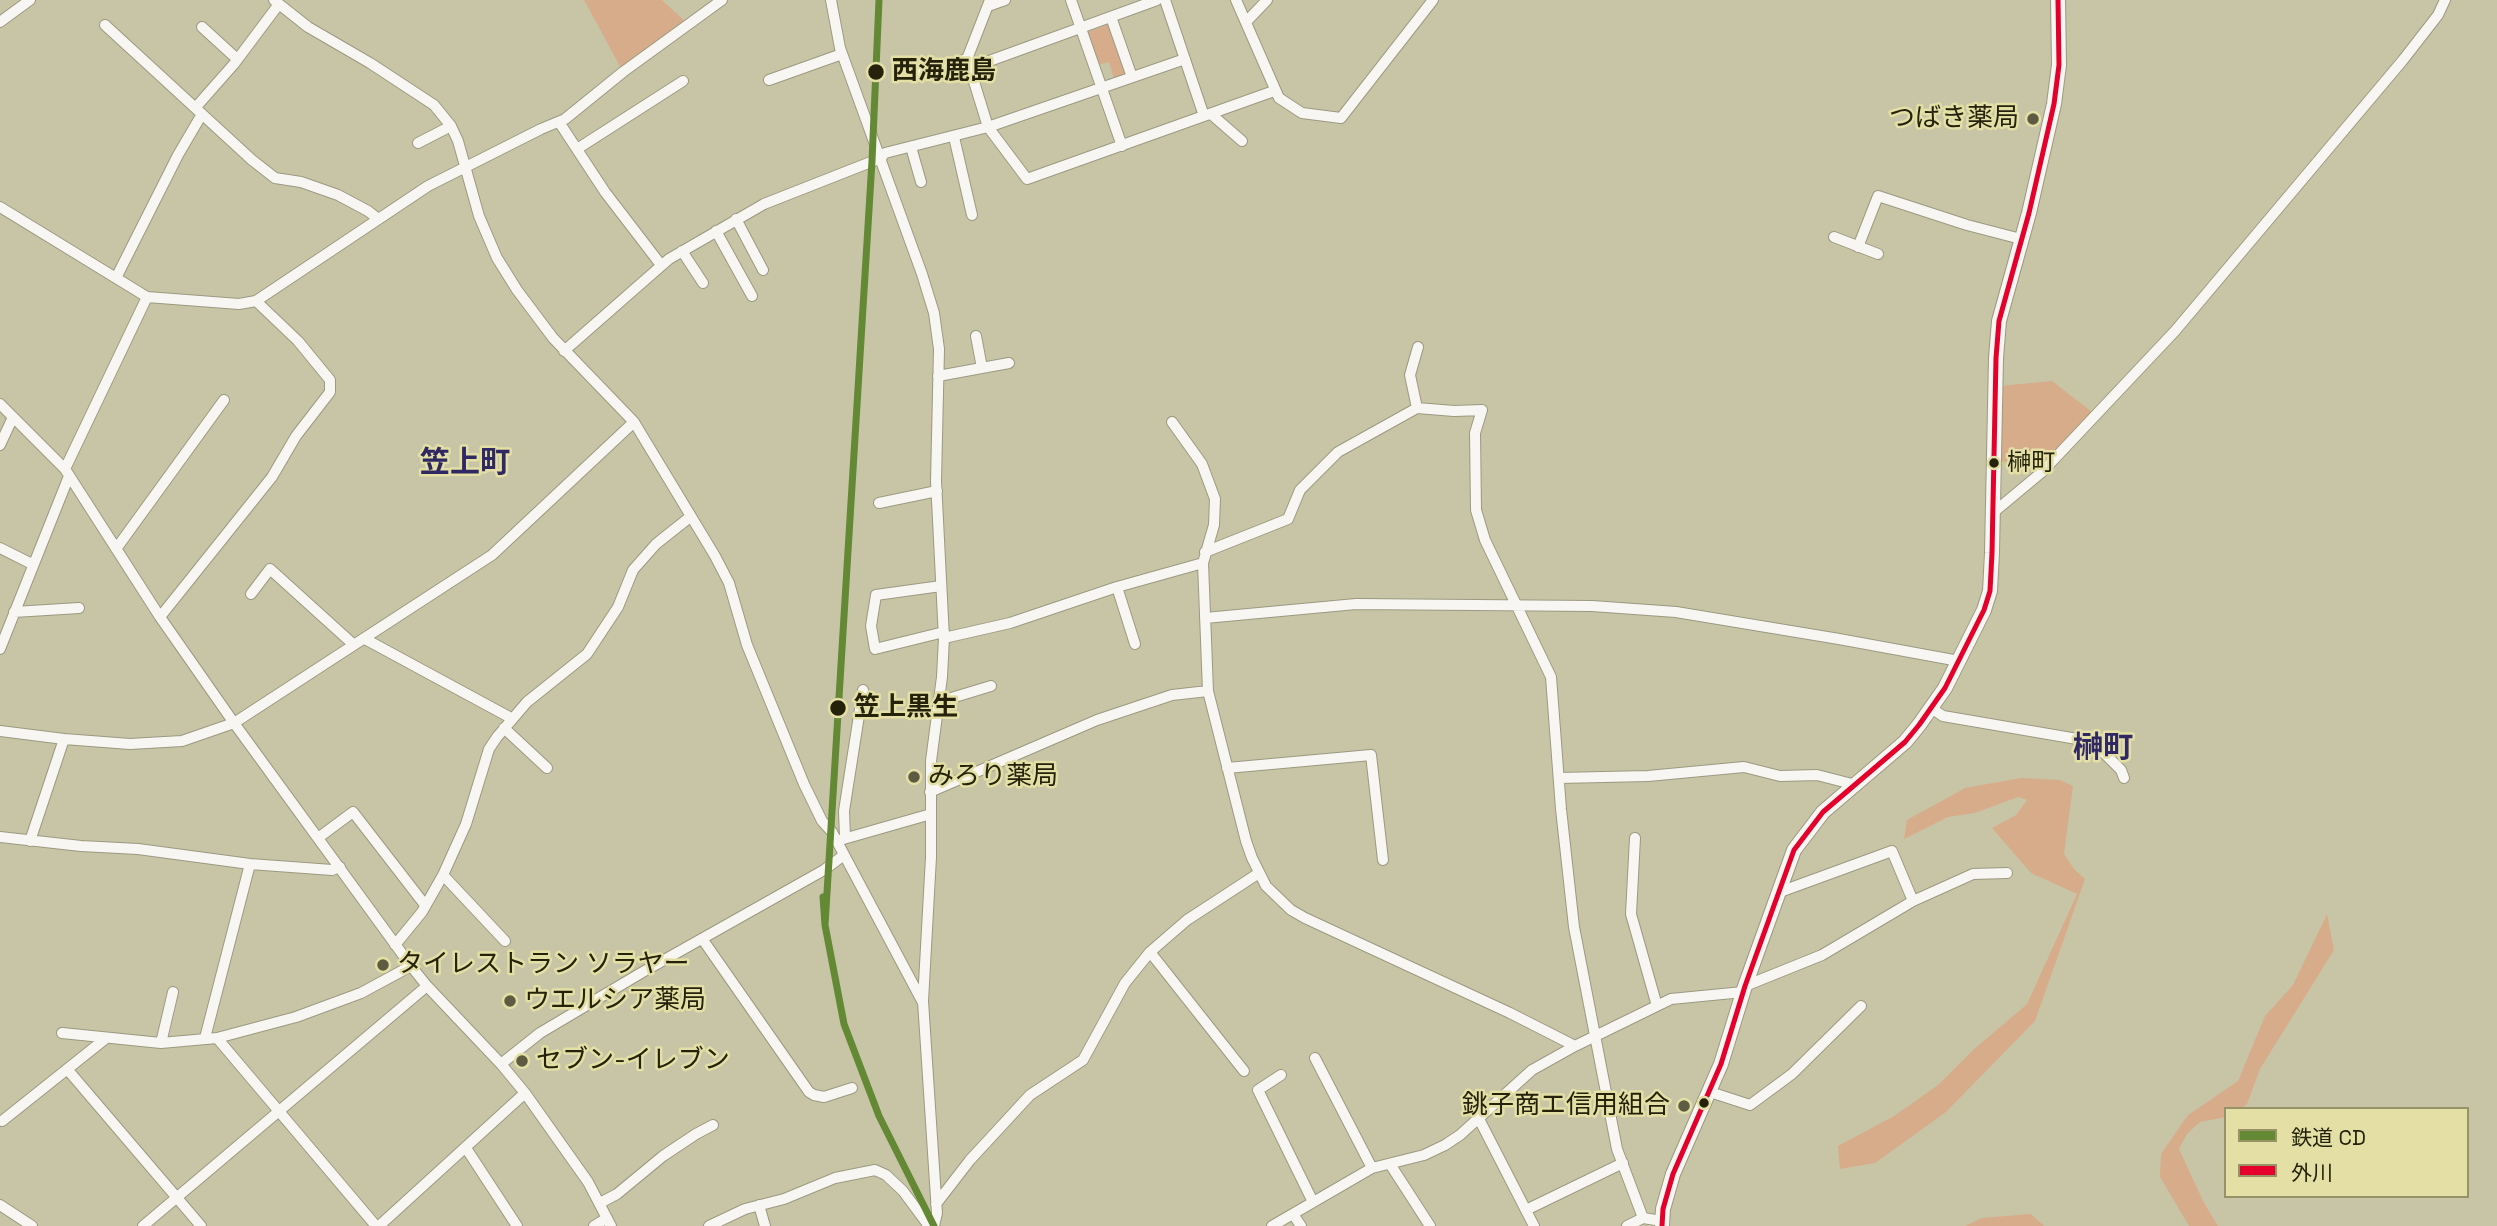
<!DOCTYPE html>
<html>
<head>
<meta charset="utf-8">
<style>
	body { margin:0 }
	#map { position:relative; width:2497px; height:1226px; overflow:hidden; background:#c8c5a6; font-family:"Space Grotesk","Noto Sans JP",sans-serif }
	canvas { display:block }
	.legend { position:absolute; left:2224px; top:1107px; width:245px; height:91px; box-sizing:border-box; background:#e3dfa5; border:2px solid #979367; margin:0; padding:9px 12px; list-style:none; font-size:21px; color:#24220b }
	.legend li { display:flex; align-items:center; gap:14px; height:35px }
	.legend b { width:35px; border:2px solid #979367 }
</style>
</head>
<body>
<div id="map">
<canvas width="2497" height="1226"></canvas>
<ul class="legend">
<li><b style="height:9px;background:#638934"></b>鉄道 CD</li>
<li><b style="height:9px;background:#e4002b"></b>外川</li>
</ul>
</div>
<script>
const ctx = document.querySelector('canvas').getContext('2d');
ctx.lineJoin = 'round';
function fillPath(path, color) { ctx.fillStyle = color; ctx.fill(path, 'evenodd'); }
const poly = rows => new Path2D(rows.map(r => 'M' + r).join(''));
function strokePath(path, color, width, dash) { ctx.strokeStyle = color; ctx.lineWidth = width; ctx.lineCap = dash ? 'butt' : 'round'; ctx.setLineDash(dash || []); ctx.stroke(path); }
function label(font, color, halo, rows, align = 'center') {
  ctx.font = font + ' "Space Grotesk","Noto Sans JP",sans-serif'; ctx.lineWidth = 5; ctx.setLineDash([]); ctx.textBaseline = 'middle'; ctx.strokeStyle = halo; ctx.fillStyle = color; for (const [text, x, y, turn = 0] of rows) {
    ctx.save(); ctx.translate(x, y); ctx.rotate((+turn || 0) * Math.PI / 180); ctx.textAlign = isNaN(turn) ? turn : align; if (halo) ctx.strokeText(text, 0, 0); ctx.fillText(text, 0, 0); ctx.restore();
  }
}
fillPath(poly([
	[584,0,662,0,686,22,622,70],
	[1107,25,1112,28,1127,74,1114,79,1109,62,1097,65,1086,35,1088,32],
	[2052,381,2092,412,2045,461,2031,471,2021,458,2015,463,2000,461,2000,386],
	[2021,778,2060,780,2073,786,2064,854,2074,869,2085,879,2035,1021,1946,1112,1875,1163,1840,1169,1838,1146,1894,1116,1938,1085,1972,1051,2027,1004,2077,894,2031,873,1992,828,2016,815,2027,800,2018,797,1975,813,1948,817,1904,839,1907,820,1965,788],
	[2327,914,2334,950,2260,1069,2247,1104,2241,1109,2226,1109,2226,1117,2200,1122,2187,1134,2179,1149,2204,1203,2218,1226,2189,1226,2160,1177,2161,1154,2188,1115,2238,1081,2265,1016,2293,985],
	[2031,1214,2044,1226,1965,1226,1982,1218]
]), '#d7ac8b');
const minor = poly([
	[274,0,308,27,370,63,434,105,451,126,458,141,479,216,497,258,517,290,553,338,634,422,715,556,729,583,747,645,804,784,822,821,832,832,922,1001],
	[831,0,840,48,922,274,934,313,939,349,936,481,944,638,942,677,931,761,931,857,923,1001,937,1213,934,1226],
	[990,0,967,59,988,127,1027,179,1274,91],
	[1071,0,1122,146],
	[1165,0,1204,116],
	[1236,0,1279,98,1302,113,1341,118,1433,0],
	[988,6,1005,0],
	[1111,17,1132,77],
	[1247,21,1267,0],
	[0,22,30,0],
	[105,25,252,160,275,178,301,182,338,195,368,211,377,218],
	[202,27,237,59],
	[970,68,1157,0],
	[914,73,967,59],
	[769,80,842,54],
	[196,107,234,64,279,4],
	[1211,114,1242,141],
	[559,122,605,192,661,265],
	[954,137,972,215],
	[418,143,451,126],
	[911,147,921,182],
	[577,149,683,81],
	[0,207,147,297,239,304,256,301,428,186,541,129,565,119,623,72,722,0],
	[736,219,763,270],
	[716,231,752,296],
	[1834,237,1878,254],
	[1858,247,1878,196,1967,225,2021,239],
	[682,251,703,283],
	[116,278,178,155,202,114],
	[976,336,982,368],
	[564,351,669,259,764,204,881,158,885,153,988,127,1185,59],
	[938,376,1009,363],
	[0,404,65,469,160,617,234,723,411,966,427,986,501,1064,525,1093,588,1182,611,1226],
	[1417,408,1410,375,1418,347],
	[1172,422,1202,464,1215,499,1214,525,1203,563,1208,691,1246,841,1252,858,1266,886,1291,910,1305,918,1510,1013,1575,1046],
	[0,445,13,417],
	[65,469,147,297],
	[879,503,937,491],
	[1994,512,2042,472,2175,331,2403,60,2438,15,2445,0],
	[0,548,32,564],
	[116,549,224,400],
	[1205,552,1288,519,1300,490,1338,452,1417,408,1454,411,1482,410,1475,433,1476,510,1485,540,1551,677,1561,809,1574,927,1617,1149,1643,1218],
	[941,586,876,595,871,626,875,649,944,632],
	[1117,587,1135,644],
	[251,594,270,569,354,645],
	[14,612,79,608],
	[160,617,272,477,296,436,330,392,330,380,298,341,256,301],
	[1205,618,1356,604,1592,606,1676,612,1839,639,1959,661],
	[944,638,1010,623,1117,587,1203,563],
	[365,639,511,718],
	[0,649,69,476],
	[938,702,991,686],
	[1931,708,1943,716,2083,740,2095,744,2121,770,2124,778],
	[504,728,547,768],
	[0,731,64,739,130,744,182,741,234,723,492,555,634,422],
	[1227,768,1371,755,1383,860],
	[1559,778,1648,776,1744,767,1780,776,1817,775,1852,784],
	[930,792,1097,720,1172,695,1208,691],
	[0,837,81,846,138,849,250,864,332,870,340,867],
	[845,837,844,811,863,690],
	[318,838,353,812,425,905],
	[1635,838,1631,914,1657,1006],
	[840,840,931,814],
	[30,841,64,739],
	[443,875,505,941],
	[1777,893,1892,851,1913,901],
	[703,940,809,1092,814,1095,824,1097,852,1088],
	[395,945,422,912,443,875,466,824,489,749,497,737,527,702,587,654,618,607,633,570,656,544,690,517],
	[1150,952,1244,1071],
	[1745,986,1822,955,1913,901,1973,874,2007,873],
	[62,1033,161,1043,217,1038,296,1017,361,993,411,966],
	[205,1038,250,864],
	[217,1038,376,1226],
	[161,1043,173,992],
	[1315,1058,1372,1168],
	[501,1064,540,1033,641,973,824,870,844,855],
	[67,1069,201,1226],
	[1281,1075,1258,1090,1313,1202],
	[1710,1092,1750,1105,1792,1074,1861,1006],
	[1478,1117,1534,1226],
	[2,1121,105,1039],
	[466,1148,517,1226],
	[1390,1164,1430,1226],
	[600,1203,617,1194,663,1156,696,1134,713,1125],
	[936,1204,970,1160,1030,1095,1083,1060,1125,983,1150,952,1187,920,1259,873],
	[0,1205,32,1226],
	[759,1205,765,1226],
	[1526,1210,1623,1163],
	[1293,1214,1301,1226],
	[143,1226,427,986],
	[379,1226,525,1093],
	[594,1226,607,1218],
	[709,1226,745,1209,784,1199,835,1178,875,1170,886,1175,903,1191,929,1226],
	[1272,1226,1372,1168,1424,1155,1445,1145,1460,1135,1532,1070,1575,1046,1671,999,1743,992],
	[1627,1226,1643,1218,1662,1221]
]);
const major = poly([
	[1662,1226,1663,1209,1673,1174,1721,1064,1745,986,1794,850,1823,812,1905,742,1919,725,1945,688,1984,610,1990,591,1992,553,1996,358,1999,321,2029,213,2054,104,2059,65,2058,0]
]);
strokePath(minor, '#9b9981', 12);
strokePath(major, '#9b9981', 16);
strokePath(minor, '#f7f6f2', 10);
strokePath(major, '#f7f6f2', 14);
strokePath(poly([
	[1662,1226,1663,1209,1673,1174,1721,1064,1745,986,1794,850,1823,812,1905,742,1919,725,1945,688,1984,610,1990,591,1992,553,1996,358,1999,321,2029,213,2054,104,2059,65,2058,0]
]), '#e4002b', 5);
strokePath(poly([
	[823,897,825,925,844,1024,879,1116,934,1226],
	[825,925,872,161,879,0]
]), '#638934', 7);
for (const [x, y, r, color] of [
	[876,72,9,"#24220b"],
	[2033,119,7,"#5d5b41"],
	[1994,463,6,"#24220b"],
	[838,708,9,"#24220b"],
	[914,777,7,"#5d5b41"],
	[383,965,7,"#5d5b41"],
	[510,1001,7,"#5d5b41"],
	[522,1061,7,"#5d5b41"],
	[1704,1103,6,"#24220b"],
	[1684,1106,7,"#5d5b41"]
]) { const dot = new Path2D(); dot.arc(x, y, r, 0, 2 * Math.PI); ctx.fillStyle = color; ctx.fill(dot); strokePath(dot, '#e3dfa5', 2.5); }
label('24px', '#24220b', '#e3dfa5', [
	["榊町",2007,463]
], 'left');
label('bold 26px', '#24220b', '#e3dfa5', [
	["西海鹿島",892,72],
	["笠上黒生",854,708]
], 'left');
label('26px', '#24220b', '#e3dfa5', [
	["つばき薬局",2019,119,"right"],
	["みろり薬局",928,777],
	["タイレストラン ソラヤー",397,965],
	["ウエルシア薬局",524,1001],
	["セブン-イレブン",536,1061],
	["銚子商エ信用組合",1670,1106,"right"]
], 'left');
label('bold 30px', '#302863', '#e3dfa5', [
	["笠上町",465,464],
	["榊町",2103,749]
]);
</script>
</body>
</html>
